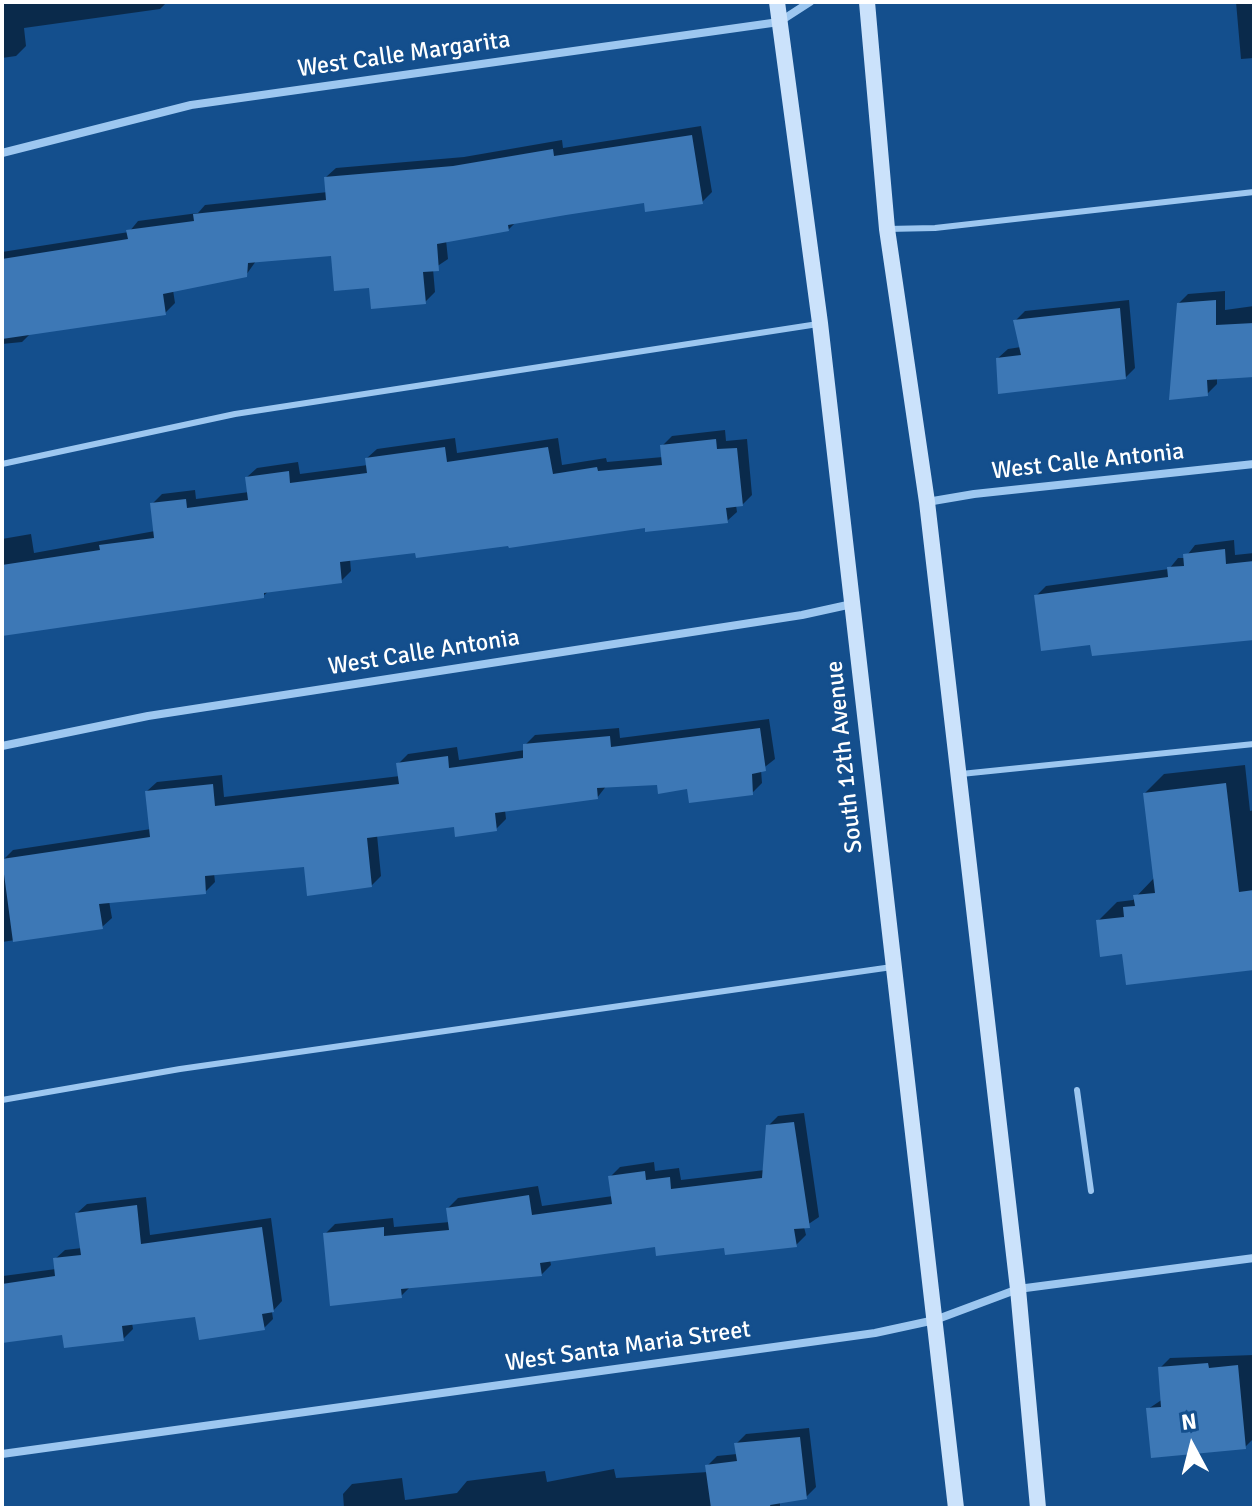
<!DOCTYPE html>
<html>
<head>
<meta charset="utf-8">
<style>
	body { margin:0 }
	#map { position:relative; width:1256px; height:1510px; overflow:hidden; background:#144f8d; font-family:Signika,sans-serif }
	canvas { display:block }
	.frame { position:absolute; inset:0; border:4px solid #fff; pointer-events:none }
	.north { position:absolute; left:1152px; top:1406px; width:80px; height:80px; -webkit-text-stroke:6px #144f8d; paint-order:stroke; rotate:353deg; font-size:22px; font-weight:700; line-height:32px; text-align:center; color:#fff }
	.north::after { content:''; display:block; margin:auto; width:28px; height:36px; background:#fff; clip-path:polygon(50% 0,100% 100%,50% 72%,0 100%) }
</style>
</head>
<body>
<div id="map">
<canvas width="1256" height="1510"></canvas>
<div class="frame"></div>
<div class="north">N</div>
</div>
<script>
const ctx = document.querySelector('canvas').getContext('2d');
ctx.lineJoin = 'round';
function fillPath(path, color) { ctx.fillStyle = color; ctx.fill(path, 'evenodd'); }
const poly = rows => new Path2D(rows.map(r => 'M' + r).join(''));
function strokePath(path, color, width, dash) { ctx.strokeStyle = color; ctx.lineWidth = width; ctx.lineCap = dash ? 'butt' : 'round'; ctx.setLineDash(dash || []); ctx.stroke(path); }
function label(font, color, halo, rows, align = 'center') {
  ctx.font = font + ' Signika,sans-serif'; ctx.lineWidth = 6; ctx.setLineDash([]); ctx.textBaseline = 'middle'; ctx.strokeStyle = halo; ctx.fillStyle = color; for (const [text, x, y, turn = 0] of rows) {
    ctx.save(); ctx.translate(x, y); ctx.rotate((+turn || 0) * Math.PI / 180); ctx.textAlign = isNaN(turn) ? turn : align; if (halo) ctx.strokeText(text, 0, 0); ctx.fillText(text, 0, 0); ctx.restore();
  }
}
fillPath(poly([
	[2,2,167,2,160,9,24,28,26,46,16,56,2,58],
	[1236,2,1254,2,1254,58,1241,59],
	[701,126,712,192,702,202,646,201,517,221,508,230,446,240,448,259,433,269,435,292,425,302,371,285,333,253,256,261,246,275,173,290,175,303,165,313,31,333,22,342,2,344,2,252,129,232,138,221,198,213,205,205,328,192,326,177,336,168,464,157,562,140,563,148],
	[1225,291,1225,310,1254,306,1254,375,1217,378,1217,384,1207,394,1178,304,1188,294],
	[1129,300,1135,368,1125,378,998,358,1008,349,1021,347,1015,321,1025,311],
	[725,430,726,441,747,439,752,495,742,505,736,505,737,512,727,521,646,526,350,559,351,571,341,581,270,590,263,596,2,634,2,539,31,534,34,553,155,531,152,504,162,494,195,490,196,499,249,492,247,477,257,468,298,462,300,474,368,465,367,458,377,449,455,438,457,453,558,438,562,465,606,458,607,462,663,457,662,446,672,436],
	[1234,540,1235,555,1254,553,1254,637,1092,642,1036,596,1046,586,1169,569,1178,558,1185,558,1195,545],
	[769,719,775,759,761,770,762,783,752,793,658,783,607,785,597,798,505,810,506,819,496,829,455,824,377,835,381,876,371,886,305,865,214,873,215,882,205,892,109,901,112,918,102,927,2,942,3,860,13,850,151,829,147,791,157,782,222,775,224,797,400,776,398,764,408,754,457,747,459,760,525,750,525,745,535,735,619,728,620,738],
	[1245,765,1250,811,1254,810,1254,968,1124,952,1098,921,1117,902,1133,900,1155,877,1145,793,1164,774],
	[804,1113,819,1217,804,1227,806,1235,796,1245,657,1245,550,1260,551,1265,541,1275,411,1286,401,1296,325,1234,335,1224,393,1218,394,1227,450,1222,448,1208,458,1198,538,1186,542,1206,613,1196,610,1177,620,1167,654,1162,655,1171,679,1168,681,1180,765,1170,768,1126,778,1116],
	[146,1197,150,1235,271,1218,282,1301,272,1312,273,1319,264,1328,197,1315,132,1323,133,1329,123,1339,64,1333,2,1341,2,1269,3,1276,56,1269,55,1259,65,1250,82,1248,77,1213,87,1204],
	[1254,1355,1254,1438,1245,1447,1148,1409,1163,1399,1160,1368,1170,1358],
	[809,1428,816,1487,806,1497,780,1502,780,1508,344,1508,343,1494,352,1484,402,1478,405,1500,457,1493,467,1481,545,1471,547,1482,614,1469,616,1478,708,1472,707,1466,717,1456,737,1454,736,1444,746,1434]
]), '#0007');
fillPath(poly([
	[692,135,703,204,645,212,644,203,566,215,508,225,509,231,437,244,439,271,423,272,426,304,371,309,369,288,334,291,331,256,248,263,247,277,163,294,166,315,2,339,2,259,128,239,126,230,194,221,193,214,326,200,324,177,453,166,553,149,554,156],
	[1216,300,1216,325,1254,323,1254,377,1207,380,1208,396,1169,400,1177,303],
	[1120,308,1126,379,998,394,996,358,1021,355,1013,320],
	[716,439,717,449,737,448,743,506,726,508,728,523,645,532,645,528,509,548,508,546,416,558,415,553,340,562,342,583,264,593,264,598,2,636,2,565,100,550,99,545,154,538,150,503,186,499,187,508,248,500,245,477,289,471,290,483,367,473,365,458,445,447,447,462,548,447,553,474,597,467,598,471,662,465,660,445],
	[1225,549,1226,564,1254,561,1254,640,1092,656,1090,645,1041,651,1034,595,1168,577,1167,567,1184,566,1183,554],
	[760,728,766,771,752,774,753,795,689,803,687,789,658,794,657,785,597,788,598,799,495,813,497,831,455,837,454,827,367,838,372,887,307,896,304,867,205,876,206,894,99,904,103,929,13,942,2,859,150,837,145,791,213,784,215,806,399,784,396,763,448,756,449,768,523,758,523,744,610,736,611,747],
	[1226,783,1239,892,1254,890,1254,970,1126,985,1122,954,1100,957,1096,920,1124,917,1123,907,1135,906,1133,895,1155,893,1143,793],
	[794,1122,810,1228,794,1229,797,1247,725,1255,724,1248,656,1256,655,1247,540,1263,542,1276,401,1289,402,1298,330,1306,323,1233,384,1227,384,1236,449,1230,446,1208,529,1195,532,1215,612,1204,608,1176,645,1171,646,1180,670,1177,671,1189,762,1178,766,1125],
	[137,1205,141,1244,262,1227,274,1312,262,1314,265,1330,199,1340,195,1317,122,1326,124,1341,64,1348,62,1335,2,1343,2,1284,55,1276,53,1258,81,1255,75,1213],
	[1208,1363,1209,1368,1238,1365,1246,1449,1151,1458,1146,1408,1161,1407,1158,1367],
	[800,1437,807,1499,770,1505,771,1508,711,1508,705,1465,737,1461,734,1443]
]), '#3d78b6');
strokePath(poly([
	[887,229,935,228,1254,192],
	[2,464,235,414,818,324],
	[961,774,1254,744],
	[1077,1090,1091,1191],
	[2,1100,180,1069,892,967]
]), '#9dc7f0', 6);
strokePath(poly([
	[2,153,191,105,779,22,810,2],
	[927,502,974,494,1254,464],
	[2,746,148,716,802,615,852,604],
	[2,1454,875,1333,935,1320,1018,1289,1254,1258]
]), '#9dc7f0', 8);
strokePath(poly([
	[777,2,820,323,956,1508],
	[867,2,887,229,927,502,1018,1289,1038,1508]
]), '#cbe2fb', 16);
label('24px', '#fff', '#144f8d', [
	["West Calle Margarita",404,55,-8],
	["West Calle Antonia",1088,462,-6],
	["West Calle Antonia",424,653,-9],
	["South 12th Avenue",845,757,-96],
	["West Santa Maria Street",628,1347,-8]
]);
</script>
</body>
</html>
